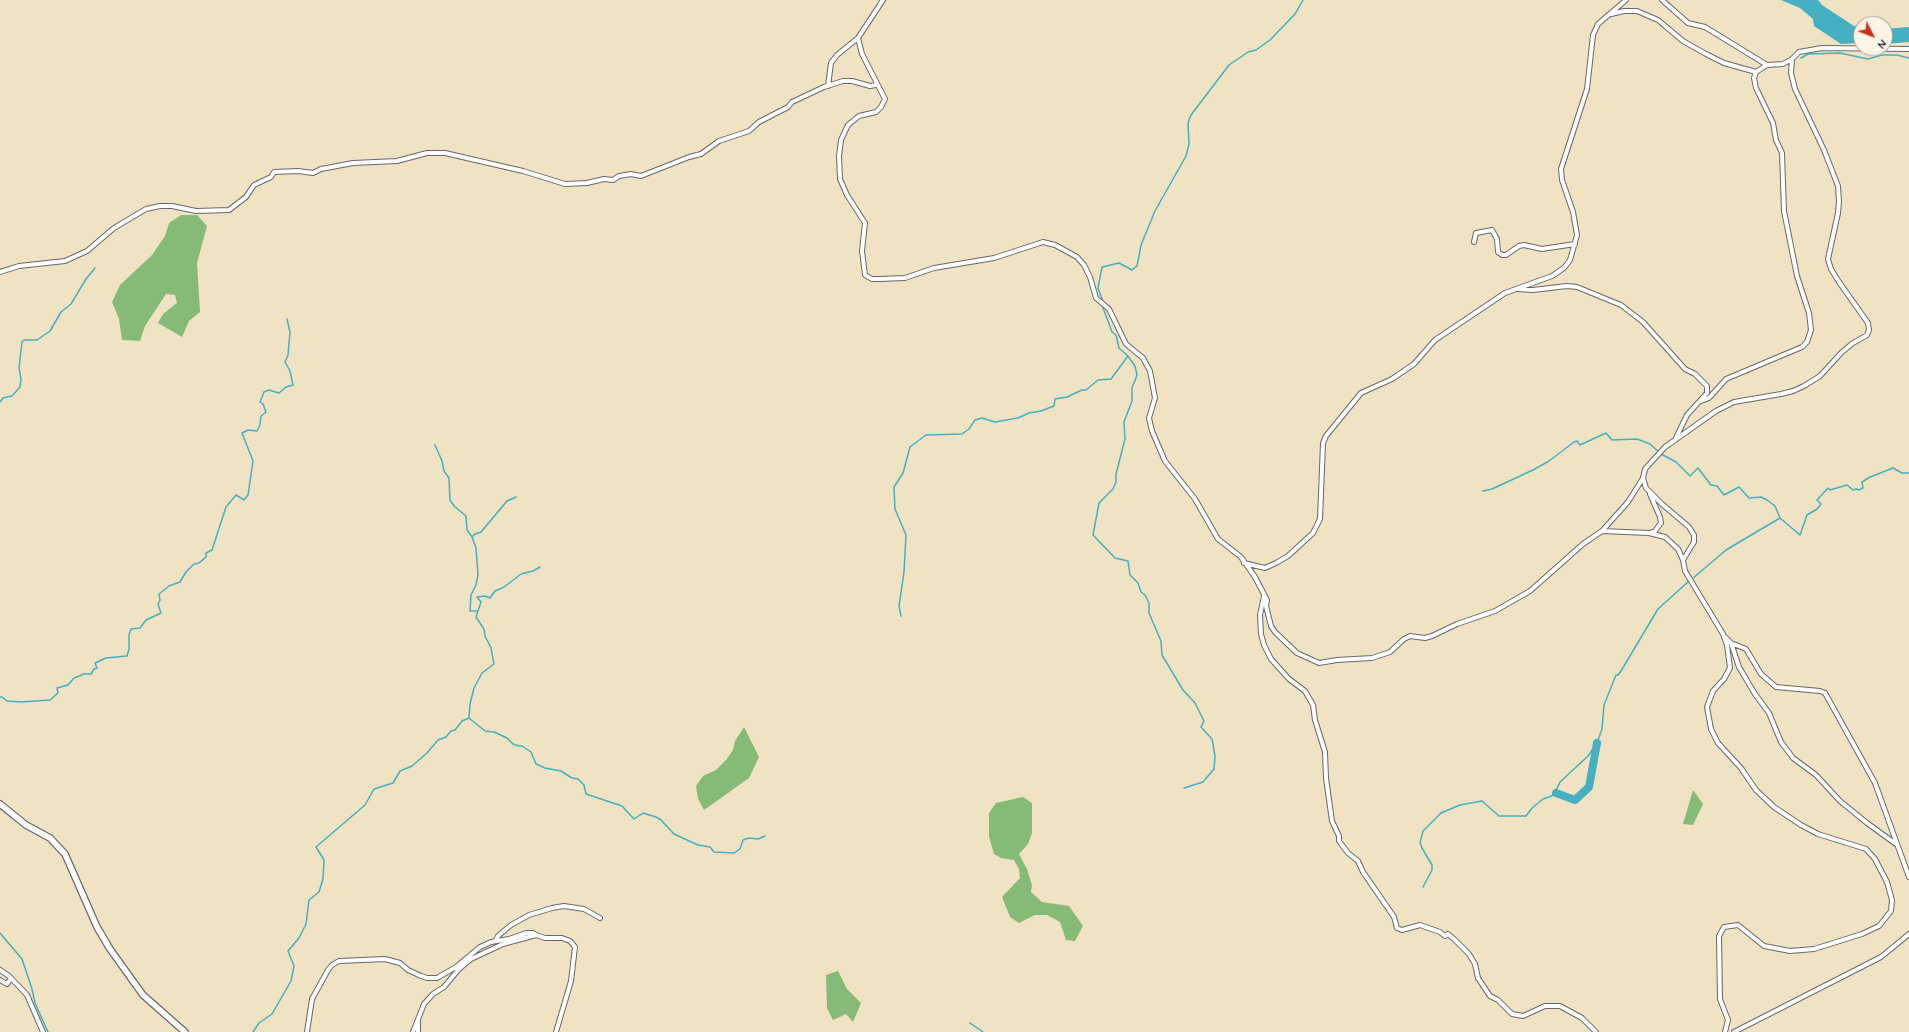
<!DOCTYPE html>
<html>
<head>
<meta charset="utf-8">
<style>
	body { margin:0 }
	#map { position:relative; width:1909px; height:1032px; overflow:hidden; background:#f0e3c4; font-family:Mynerve,sans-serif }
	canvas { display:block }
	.north { position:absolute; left:1853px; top:16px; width:40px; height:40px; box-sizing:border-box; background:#fcf5e5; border:1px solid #a5a1a1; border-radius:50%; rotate:132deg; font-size:11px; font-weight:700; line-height:16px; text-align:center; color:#22223b }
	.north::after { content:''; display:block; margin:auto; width:14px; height:18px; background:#c8321e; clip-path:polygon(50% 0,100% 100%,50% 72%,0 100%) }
</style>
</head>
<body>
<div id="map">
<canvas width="1909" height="1032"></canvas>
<div class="north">N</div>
</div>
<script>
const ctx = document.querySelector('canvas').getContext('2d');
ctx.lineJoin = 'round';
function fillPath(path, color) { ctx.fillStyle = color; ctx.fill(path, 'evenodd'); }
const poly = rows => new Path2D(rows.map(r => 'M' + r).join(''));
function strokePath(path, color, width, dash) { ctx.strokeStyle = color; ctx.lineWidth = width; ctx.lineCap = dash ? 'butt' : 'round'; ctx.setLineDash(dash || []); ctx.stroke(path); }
fillPath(poly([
	[181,215,197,215,207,226,197,263,200,312,189,321,182,337,158,323,163,314,177,303,175,295,166,294,145,326,140,341,122,340,119,319,112,302,120,285,152,255,165,236,169,223],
	[744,727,759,757,749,778,704,810,698,799,696,786,703,776,716,770,726,760,733,750,735,741],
	[1693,790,1703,804,1693,825,1683,824],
	[1023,797,1032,803,1032,833,1028,844,1019,854,1027,869,1032,885,1031,892,1042,902,1069,906,1083,926,1075,941,1066,940,1060,922,1047,915,1035,915,1019,923,1010,917,1002,897,1020,878,1019,869,1014,860,1001,858,994,854,989,837,989,813,996,803],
	[838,971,847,989,861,1003,853,1022,846,1014,833,1020,827,1008,826,975]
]), '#85bb77');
fillPath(poly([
	[1781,0,1818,0,1822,5,1854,26,1861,25,1861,43,1841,44,1814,26,1813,19,1800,8],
	[1909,27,1909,42,1885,44,1885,29]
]), '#44b0c1');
strokePath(poly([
	[1801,58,1808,54,1840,53,1868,59,1882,55,1897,55,1909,58],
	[1103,302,1098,288,1102,267,1119,263,1132,270,1137,266,1141,245,1155,211,1186,156,1189,144,1188,123,1191,115,1229,65,1248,52,1256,50,1270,40,1295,14,1303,0],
	[1128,356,1135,366,1137,375,1132,388,1132,401,1124,422,1125,439,1116,474,1116,482,1113,489,1099,503,1093,535,1115,558,1128,561,1130,575,1138,583,1141,592,1145,595,1149,603,1149,613,1161,641,1162,655,1183,690,1195,703,1204,721,1201,727,1212,739,1215,756,1214,769,1203,782,1184,788],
	[0,402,3,398,12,396,20,387,21,379,19,368,22,342,24,340,37,340,50,331,61,312,71,304,86,279,95,268],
	[435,445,442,461,444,471,449,478,450,500,454,506,466,516,467,530,472,537,476,548,478,575,476,585,471,595,470,611,477,611],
	[1661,454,1676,462,1690,476,1698,468,1711,485,1717,486,1724,495,1739,487,1749,498,1761,497,1767,500,1775,506,1780,518],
	[1483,491,1492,489,1533,470,1549,461,1574,442,1577,441,1580,445,1606,433,1612,440,1637,439,1650,444,1658,451],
	[472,537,475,534,481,532,507,501,516,497],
	[1692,579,1726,550,1780,518,1800,535,1807,515,1817,509,1821,504,1817,500,1828,488,1830,490,1847,485,1853,490,1857,489,1859,490,1863,488,1862,482,1870,477,1893,468,1902,473,1909,473],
	[901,616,899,606,904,572,906,535,895,509,894,487,903,473,910,447,926,435,962,434,969,429,975,420,982,418,995,422,1018,418,1029,413,1041,411,1054,406,1055,399,1067,397,1082,390,1086,390,1098,380,1111,379,1128,356,1119,348,1116,335,1112,332,1102,305],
	[0,697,2,697,7,701,21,702,50,700,58,693,57,688,68,685,74,678,84,674,91,674,94,669,97,668,95,663,106,658,127,656,129,649,129,635,131,629,140,628,146,620,161,613,158,604,160,600,159,594,169,586,180,582,186,572,194,564,199,563,206,557,206,553,212,550,226,507,236,495,244,500,248,495,253,461,242,433,248,430,257,431,260,425,261,416,266,412,263,404,260,402,264,392,269,390,279,393,286,387,293,385,290,371,285,362,288,355,290,332,287,319],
	[469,718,485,731,494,732,507,738,513,744,519,746,522,746,531,752,536,764,545,768,561,771,572,778,578,779,584,785,586,794,622,806,634,819,643,813,656,817,661,820,674,834,698,845,710,847,714,852,734,853,740,849,743,840,749,838,758,839,765,836],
	[1423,887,1432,870,1432,865,1422,848,1420,843,1423,831,1441,813,1460,805,1482,801,1499,816,1526,816,1532,808,1543,799,1554,795,1560,782,1588,756,1597,743,1602,729,1604,705,1616,675,1618,675,1621,671,1658,609,1689,581],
	[0,933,22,959,32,989,35,1003,48,1032],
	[970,1023,983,1032],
	[253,1032,259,1023,272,1014,291,981,294,966,288,951,299,938,306,924,309,900,319,892,323,879,324,860,316,847,365,805,374,789,393,783,400,771,412,766,427,753,438,740,446,737,451,731,455,730,462,721,469,718,470,704,474,688,482,673,494,664,491,648,485,636,484,629,476,617,481,602,477,597,485,596,490,598,495,591,504,587,521,574,533,571,540,567]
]), '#44b0c1', 1.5);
strokePath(poly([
	[1556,793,1575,800,1589,787,1597,743]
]), '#44b0c1', 8);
const street = poly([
	[883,0,858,38,862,54,885,99,881,107,876,112,859,116,848,125,841,140,839,156,840,179,847,195,865,223,862,251,865,275,872,279,879,279,905,278,934,268,994,258,1043,242,1055,245,1077,257,1084,265,1090,277,1096,298,1109,309,1126,344,1143,358,1150,371,1155,398,1149,418,1152,431,1165,461,1195,499,1218,539,1241,557,1255,577,1267,600,1266,606,1271,626,1275,632,1297,653,1319,663,1337,660,1372,658,1390,652,1404,639,1410,636,1425,638,1432,636,1457,624,1495,611,1530,591,1583,544,1602,531,1628,502,1643,478],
	[1662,0,1688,23,1705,27,1767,65,1783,64,1792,59,1799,52,1822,48,1909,49],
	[1611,14,1624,11,1637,11,1658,20,1683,41,1706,54,1724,63,1756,72],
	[828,86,831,63,837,55,858,38],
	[1474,242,1476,233,1492,230,1497,239,1498,252,1502,255,1506,255,1519,246,1524,245,1542,249,1575,244],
	[0,272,19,266,65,261,87,251,114,228,146,209,160,206,172,206,196,211,229,210,246,197,254,185,271,177,274,172,298,171,313,173,321,169,353,163,397,161,427,153,445,153,523,171,565,184,587,183,604,179,613,180,619,176,631,174,641,176,689,157,701,154,719,141,749,131,759,122,788,107,792,102,824,87,843,81,852,81,870,86,876,85],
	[1517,289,1533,290,1567,286,1577,287,1621,305,1643,322,1685,369,1695,374,1707,386,1707,393,1687,415,1675,440],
	[1701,401,1709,398,1726,379,1802,347,1807,342,1811,330,1809,313,1797,276,1784,211,1782,153,1776,140,1773,123,1756,88,1754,78,1756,72,1767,65],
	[1602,531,1649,533,1665,537,1678,549,1683,560],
	[1650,533,1655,531,1661,523,1660,517,1650,494],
	[1244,563,1265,568,1276,563,1288,556,1313,533,1320,519,1323,443,1326,436,1361,393,1392,379,1414,364,1435,340,1505,293,1552,276,1564,268,1570,260,1577,235,1573,212,1562,180,1561,169,1587,89,1593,35,1598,24,1626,0],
	[1264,596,1260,615,1261,634,1264,645,1271,659,1289,679,1305,691,1313,705,1315,720,1325,752,1326,778,1332,821,1339,836,1339,841,1348,853,1358,861,1363,872,1394,917,1397,928,1402,930,1420,925,1440,932,1445,936,1448,934,1454,939,1469,954,1475,964,1478,978,1490,996,1498,1000,1512,1014,1523,1016,1545,1006,1560,1006,1582,1018,1596,1032],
	[1725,637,1731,643,1746,649,1761,674,1776,687,1820,691,1825,693,1875,783,1909,877],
	[1731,643,1739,667,1755,694,1769,713,1781,742,1793,758,1816,775,1840,801,1867,823,1896,844],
	[496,940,498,936,511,925,529,915,552,908,564,906,584,909,600,918],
	[0,970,9,976,27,995,43,1032],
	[0,980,7,984,11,978],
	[418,1021,418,1032],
	[307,1032,312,999,328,970,332,965,339,961,385,959,400,963,408,970,421,976,427,978,437,978,456,967,480,947,491,942,509,939,526,933,533,933,536,935],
	[413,1032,424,1004,433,994,444,987,459,969,471,959,503,944,536,935,545,938,562,938,570,941,575,947,571,981,556,1032],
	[1725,1032,1728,1020,1720,999,1719,936,1724,927,1738,925,1764,946,1790,951,1814,949,1862,934,1879,926,1891,911,1892,900,1887,882,1875,859,1866,849,1818,834,1801,825,1774,807,1756,790,1741,768,1718,743,1711,729,1707,707,1713,691,1724,679,1730,668,1727,645,1723,634,1685,571,1683,560,1694,542,1694,535,1689,527,1662,504,1646,488,1643,478,1645,469,1665,447,1716,411,1734,402,1781,394,1793,391,1804,386,1820,376,1842,352,1853,343,1867,335,1869,330,1868,323,1839,282,1831,269,1828,259,1838,213,1839,202,1838,186,1824,150,1795,89,1791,73,1792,59],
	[1734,1032,1881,957,1909,934]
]);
const secondary = poly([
	[0,804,26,825,50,838,65,854,97,927,110,949,143,995,185,1032]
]);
strokePath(street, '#6a666b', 6);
strokePath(secondary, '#6a666b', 8);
strokePath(street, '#fff', 4);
strokePath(secondary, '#fff', 5.5);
</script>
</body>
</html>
